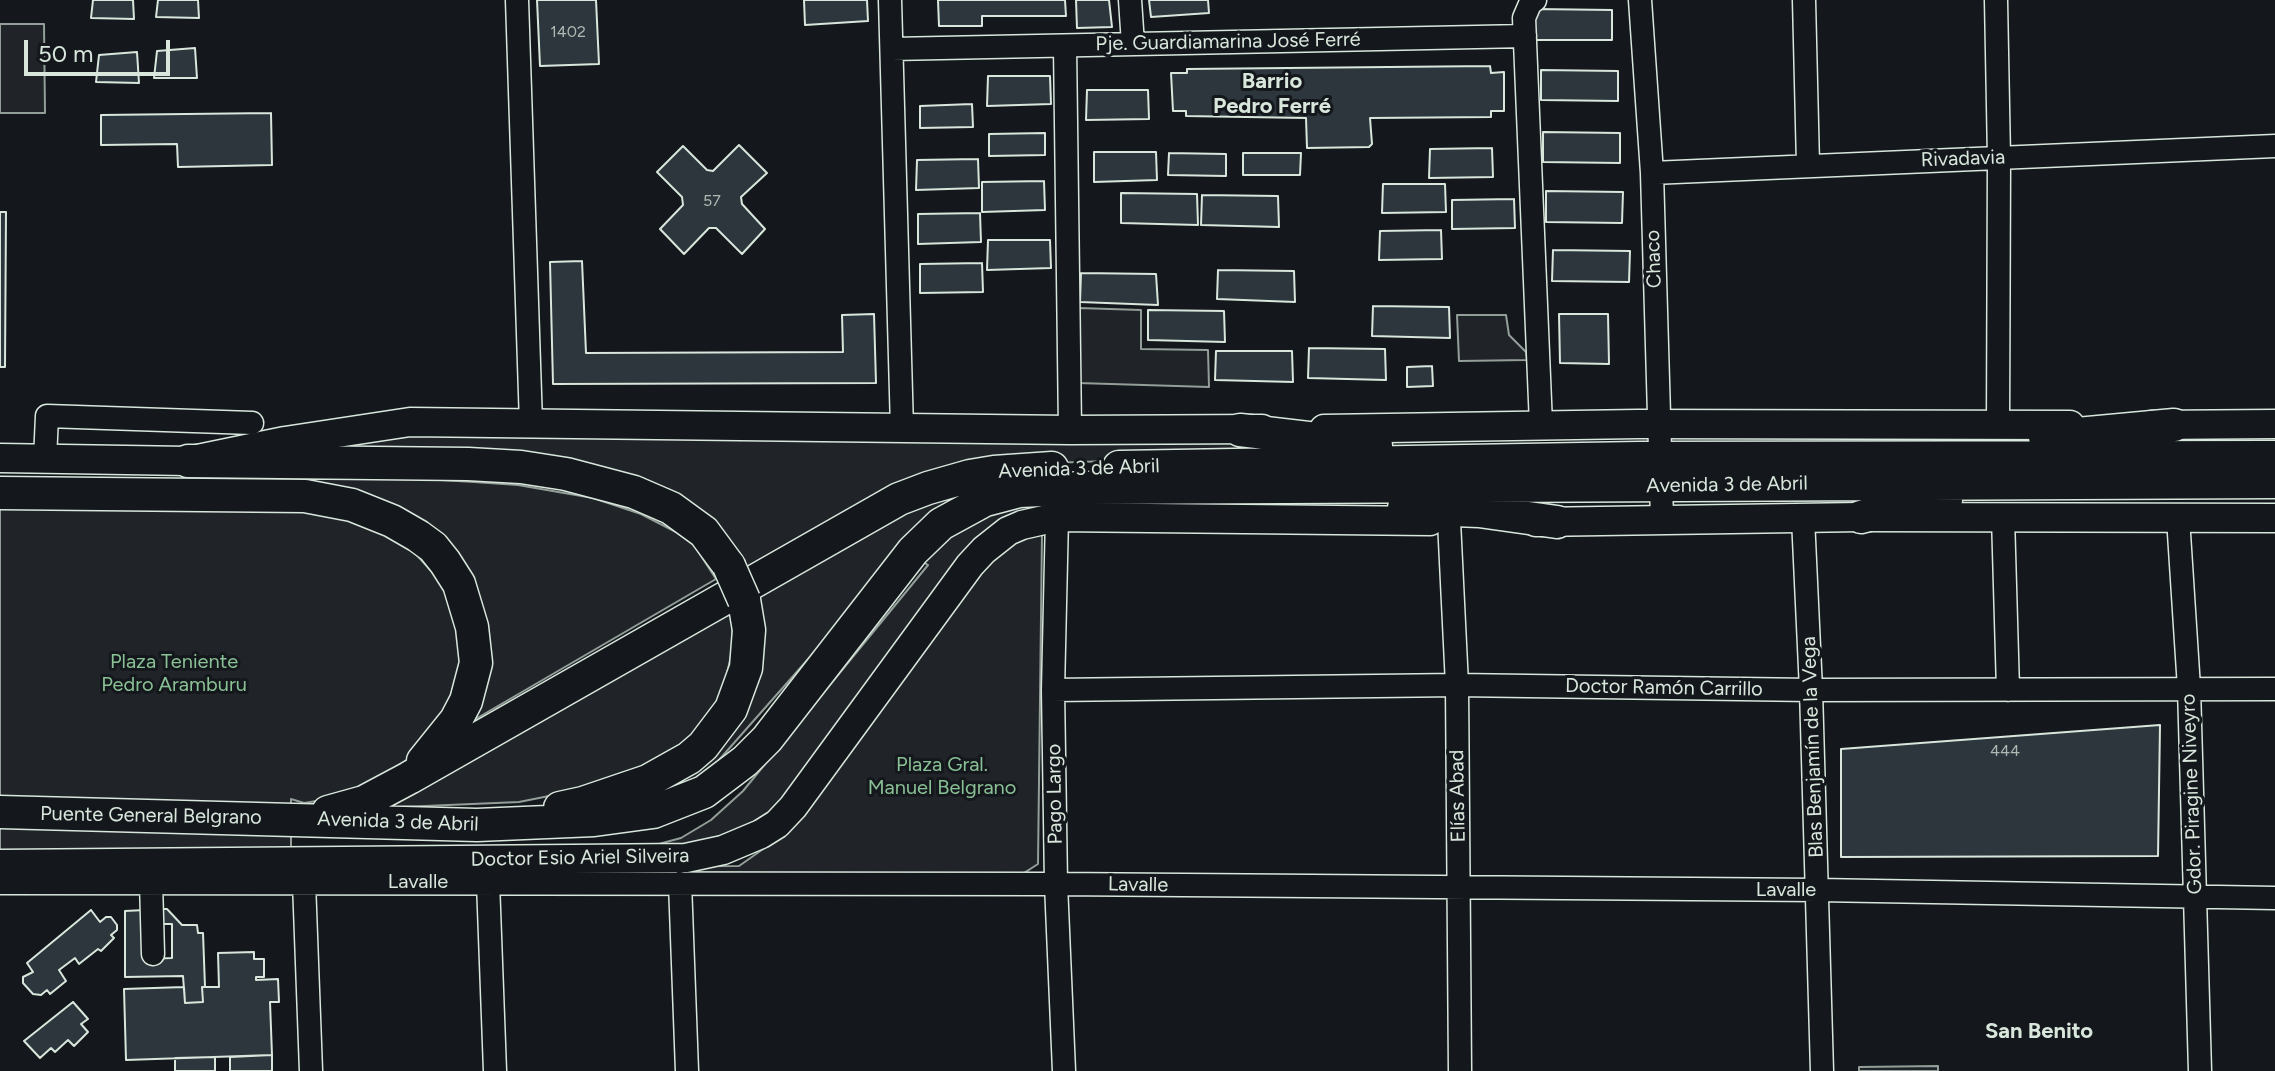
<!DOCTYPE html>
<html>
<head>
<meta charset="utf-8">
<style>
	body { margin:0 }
	#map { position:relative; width:2275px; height:1071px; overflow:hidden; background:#14181c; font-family:Figtree,sans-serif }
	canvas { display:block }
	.scale { position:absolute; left:24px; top:40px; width:146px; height:36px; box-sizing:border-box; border:4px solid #d8e6dc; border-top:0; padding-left:10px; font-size:24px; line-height:28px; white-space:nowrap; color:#d8e6dc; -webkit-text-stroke:6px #14181c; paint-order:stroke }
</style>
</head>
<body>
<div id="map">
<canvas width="2275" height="1071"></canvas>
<div class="scale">50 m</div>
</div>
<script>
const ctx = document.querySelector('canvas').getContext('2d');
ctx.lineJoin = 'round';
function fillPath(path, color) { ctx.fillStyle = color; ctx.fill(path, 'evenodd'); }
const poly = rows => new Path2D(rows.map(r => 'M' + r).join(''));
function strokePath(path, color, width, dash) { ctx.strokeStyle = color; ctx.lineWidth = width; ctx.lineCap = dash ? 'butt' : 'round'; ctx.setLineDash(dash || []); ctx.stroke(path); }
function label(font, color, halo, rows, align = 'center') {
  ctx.font = font + ' Figtree,sans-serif'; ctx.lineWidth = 6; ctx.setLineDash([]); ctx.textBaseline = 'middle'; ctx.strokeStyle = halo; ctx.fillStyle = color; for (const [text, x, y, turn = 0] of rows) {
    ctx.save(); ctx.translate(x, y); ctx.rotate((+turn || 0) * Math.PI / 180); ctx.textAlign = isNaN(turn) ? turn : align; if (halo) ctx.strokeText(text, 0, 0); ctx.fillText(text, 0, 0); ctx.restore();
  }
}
const green = poly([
	[44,24,45,113,0,113,0,24,44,24],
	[1079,308,1141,310,1141,349,1208,350,1209,387,1078,383,1079,308],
	[1457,315,1506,315,1509,335,1526,352,1527,360,1459,361,1457,315],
	[378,434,1289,443,1384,452,1018,464,748,580,674,494,301,452,378,434],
	[188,475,391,477,474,482,518,485,593,498,641,514,676,532,694,545,716,579,467,724,477,706,444,544,189,481,188,475],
	[990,480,901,554,711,769,686,786,622,801,702,758,753,591,890,511,990,480],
	[1182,501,1278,510,1010,523,776,814,720,847,629,852,681,838,711,820,743,791,928,565,920,560,942,537,1001,506,1182,501],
	[0,503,346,511,414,552,442,583,458,633,460,663,446,712,411,757,376,780,329,799,304,803,291,799,291,851,0,851,0,503],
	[1042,534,1038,864,1024,873,0,877,0,869,739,866,766,847,994,547,1042,534],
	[732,611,733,647,722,695,686,743,660,760,574,791,519,802,378,808,732,611],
	[1938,1066,1938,1071,1859,1071,1859,1067,1938,1066]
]);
fillPath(green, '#202428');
strokePath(green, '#939e99', 2);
const building = poly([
	[93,0,133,0,134,19,91,18,93,0],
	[158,0,198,0,199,18,156,17,158,0],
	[537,0,596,0,599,64,540,66,537,0],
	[804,0,867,0,868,21,805,25,804,0],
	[938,0,1065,0,1066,16,982,16,982,26,939,26,938,0],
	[1076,0,1109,0,1112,27,1077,28,1076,0],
	[1149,0,1208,0,1209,13,1151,17,1149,0],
	[1535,9,1612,10,1612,40,1535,40,1535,9],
	[195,48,197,78,154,78,157,51,195,48],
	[137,52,139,83,96,82,99,55,137,52],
	[1490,66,1491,73,1504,72,1504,111,1491,111,1491,117,1370,118,1372,144,1369,147,1307,148,1306,118,1186,116,1186,111,1173,111,1171,73,1187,73,1187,69,1490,66],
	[1541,70,1618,71,1618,101,1541,100,1541,70],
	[988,76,1050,76,1051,104,987,106,988,76],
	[1087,90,1148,90,1149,119,1086,120,1087,90],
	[972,104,973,127,920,128,920,106,972,104],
	[271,113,272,165,178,167,177,144,101,145,101,115,271,113],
	[1543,132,1620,133,1620,163,1543,162,1543,132],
	[1045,133,1045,155,989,156,989,134,1045,133],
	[739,145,767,173,741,197,742,204,765,229,742,254,716,228,709,228,684,254,660,229,683,205,682,197,657,172,683,146,707,170,713,171,739,145],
	[1492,148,1493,177,1429,178,1430,149,1492,148],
	[1094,152,1156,152,1157,180,1094,182,1094,152],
	[1169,153,1226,154,1226,176,1168,175,1169,153],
	[1243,153,1301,153,1300,175,1243,175,1243,153],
	[978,159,979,188,916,190,917,160,978,159],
	[1044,181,1045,210,982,212,982,182,1044,181],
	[1383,184,1445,184,1446,212,1382,213,1383,184],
	[1546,191,1623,192,1622,223,1546,222,1546,191],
	[1121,193,1197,194,1198,225,1121,223,1121,193],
	[1202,195,1278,196,1279,227,1201,225,1202,195],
	[1514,199,1515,228,1452,229,1452,200,1514,199],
	[0,212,6,212,5,367,0,367,0,212],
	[980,213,981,242,918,244,918,214,980,213],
	[1441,230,1442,259,1379,260,1380,231,1441,230],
	[988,240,1050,240,1051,268,987,270,988,240],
	[1553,250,1630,251,1629,282,1552,281,1553,250],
	[582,261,586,353,843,352,842,315,874,314,876,383,553,384,550,262,582,261],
	[982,263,983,292,920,293,920,264,982,263],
	[1218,270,1294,271,1295,302,1217,299,1218,270],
	[1081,273,1156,274,1158,305,1080,302,1081,273],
	[1373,306,1449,307,1450,338,1372,336,1373,306],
	[1148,310,1224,311,1225,342,1148,340,1148,310],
	[1559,314,1608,314,1609,364,1560,363,1559,314],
	[1309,348,1385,349,1386,380,1308,378,1309,348],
	[1216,351,1292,351,1293,382,1215,380,1216,351],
	[1432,366,1433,386,1407,387,1407,367,1432,366],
	[2160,725,2158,856,1841,857,1841,749,2160,725],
	[154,909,167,909,182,925,197,925,198,933,203,933,205,987,202,987,203,1002,185,1003,183,976,125,977,125,911,145,910,146,959,172,958,172,924,155,924,154,909],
	[91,910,100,922,106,917,111,917,117,925,117,930,111,935,114,938,101,951,98,949,79,964,75,958,59,970,66,981,50,994,47,990,41,995,33,994,23,983,23,977,33,972,27,963,91,910],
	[254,952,254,959,264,959,264,977,256,977,256,980,278,979,279,1002,270,1002,272,1055,126,1060,124,989,184,987,185,1003,203,1002,202,987,219,987,218,953,254,952],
	[73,1002,88,1019,81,1024,88,1032,74,1046,68,1040,55,1052,51,1048,40,1058,24,1041,73,1002],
	[272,1055,272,1071,230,1071,230,1057,272,1055],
	[215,1057,215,1071,175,1071,175,1058,215,1057]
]);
fillPath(building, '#2c363c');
strokePath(building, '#d8e6dc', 2);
const minor = poly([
	[517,0,531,424],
	[890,0,902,429],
	[1130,0,1133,44],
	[1535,0,1530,4,1524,18,1541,425],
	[1640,0,1652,173,1662,519],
	[1804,0,1808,165],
	[1996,0,1999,158,1998,426],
	[1065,46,1070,430],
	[892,49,1525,36],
	[1652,173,2275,146],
	[45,459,47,416,252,423],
	[1057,517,1053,690,1056,884,1064,1071],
	[2003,517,2008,690],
	[1803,518,1811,690,1822,1071],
	[2178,518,2189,688,2200,1071],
	[1449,521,1457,685,1460,1071],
	[1053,690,1457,685,1811,690,2275,689],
	[151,882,153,954],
	[304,882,311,1071],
	[488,882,495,1071],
	[0,883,1056,884,1818,890,2275,898],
	[680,883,687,1071]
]);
const major = poly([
	[2152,425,2275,424],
	[1324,429,1638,424,2070,425],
	[0,458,188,461,285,441,410,422,1070,430,1262,429],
	[1536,522,1861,517,2275,518],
	[0,864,686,858,723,850,761,834,777,824,793,807,970,565,984,550,1008,531,1022,525,1057,517,1430,521]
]);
const highway = poly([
	[1240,430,1376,446],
	[2045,437,2174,425],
	[188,461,468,464,521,467,566,474,634,492,671,508,704,532,729,566],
	[1119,467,1639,458,2275,457],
	[0,493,305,496,352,505,392,521,418,536,433,547,445,562,459,584,472,627,476,663,466,701,456,720,423,761],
	[1404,508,1479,511,1557,522],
	[1861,517,1926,500,1946,500],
	[560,808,583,803,648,781,689,758,703,746,731,709,746,668,749,630,744,600],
	[0,812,477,825,594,820,653,812,704,792,745,761,767,739,913,551,941,524,985,500,1019,491,1086,488,2275,482],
	[328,812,364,802,409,778,899,499,928,488,970,476,994,472,1052,468]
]);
strokePath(minor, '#d8e6dc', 25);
strokePath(major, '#d8e6dc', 31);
strokePath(highway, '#d8e6dc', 35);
strokePath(minor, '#14181c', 22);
strokePath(major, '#14181c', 28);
strokePath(highway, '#14181c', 32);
const highwayBridge = poly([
	[729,566,744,600]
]);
strokePath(highwayBridge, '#d8e6dc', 35, []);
strokePath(highwayBridge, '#14181c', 32);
label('16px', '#adbab4', null, [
	["1402",568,32],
	["57",712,201],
	["444",2005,751]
]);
label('20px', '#d8e6dc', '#14181c', [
	["Pje. Guardiamarina José Ferré",1228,42,-1],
	["Rivadavia",1963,159,-2],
	["Chaco",1654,259,-92],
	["Avenida 3 de Abril",1079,469,-2],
	["Avenida 3 de Abril",1727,485,-1],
	["Doctor Ramón Carrillo",1664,688,1],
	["Blas Benjamín de la Vega",1813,747,-92],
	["Pago Largo",1055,794,-91],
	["Gdor. Piragine Niveyro",2192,794,-92],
	["Elías Abad",1458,796,-91],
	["Puente General Belgrano",151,816,1],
	["Avenida 3 de Abril",398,822,2],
	["Doctor Esio Ariel Silveira",580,858,-1],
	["Lavalle",418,882],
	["Lavalle",1138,885,1],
	["Lavalle",1786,890]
]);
label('20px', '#8ac095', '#14181c', [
	["Plaza Teniente",174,662],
	["Pedro Aramburu",174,685],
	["Plaza Gral.",942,765],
	["Manuel Belgrano",942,788]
]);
label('bold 22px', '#d8e6dc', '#14181c', [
	["Barrio",1272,82],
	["Pedro Ferré",1272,107],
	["San Benito",2039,1032]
]);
</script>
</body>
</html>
